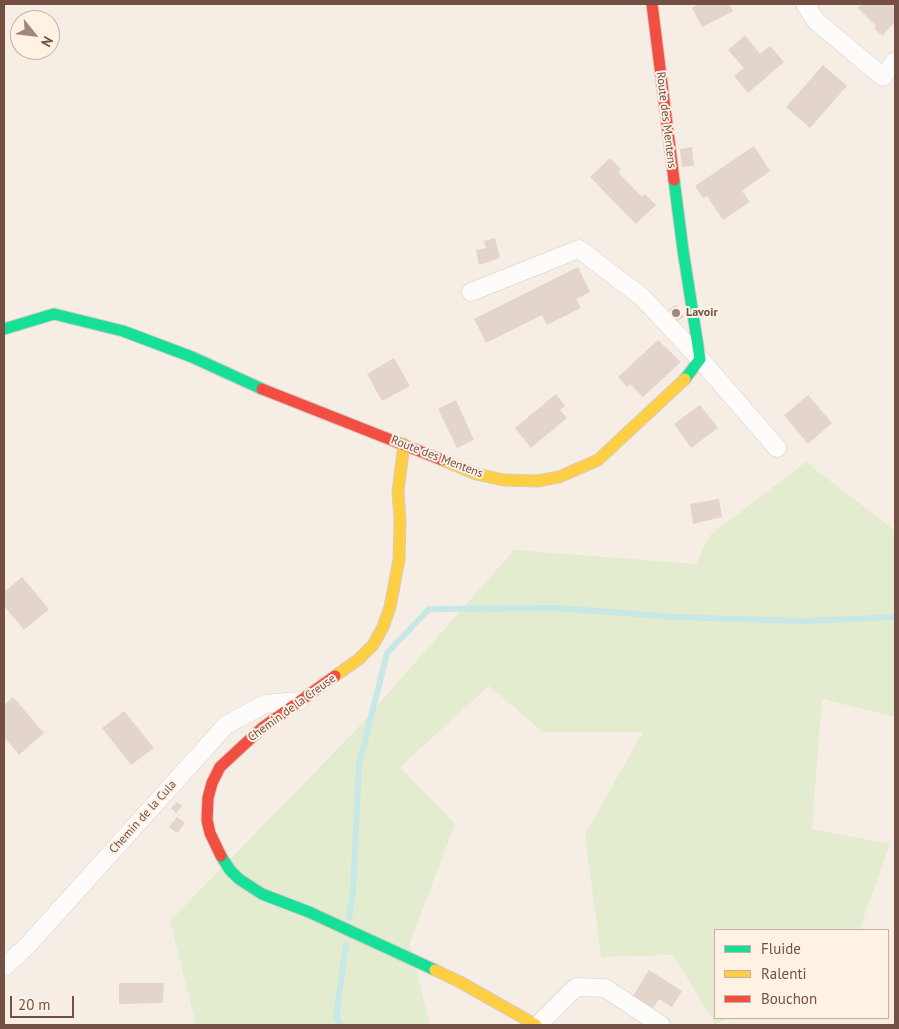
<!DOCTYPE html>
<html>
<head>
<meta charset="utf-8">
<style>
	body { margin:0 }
	#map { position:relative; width:899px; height:1029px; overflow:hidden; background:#f6eee5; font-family:"PT Sans",sans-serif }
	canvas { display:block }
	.frame { position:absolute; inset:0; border:5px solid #745044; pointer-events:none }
	.legend { position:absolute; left:714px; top:929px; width:175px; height:90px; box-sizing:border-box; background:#fff2e5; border:1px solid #c7b1a5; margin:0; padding:6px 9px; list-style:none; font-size:15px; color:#745044 }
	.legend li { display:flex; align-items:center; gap:10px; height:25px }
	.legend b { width:25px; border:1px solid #c7b1a5 }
	.north { position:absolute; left:10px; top:10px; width:50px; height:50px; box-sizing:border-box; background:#fff2e5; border:1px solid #c7b1a5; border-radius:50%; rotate:119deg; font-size:14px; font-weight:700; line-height:20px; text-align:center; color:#745044 }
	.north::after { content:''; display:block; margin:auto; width:18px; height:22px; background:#a2877c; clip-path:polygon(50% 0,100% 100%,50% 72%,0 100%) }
	.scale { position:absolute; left:10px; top:996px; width:64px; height:22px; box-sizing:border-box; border:2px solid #745044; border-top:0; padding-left:6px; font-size:15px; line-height:18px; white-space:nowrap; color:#745044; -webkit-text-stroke:4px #fff2e5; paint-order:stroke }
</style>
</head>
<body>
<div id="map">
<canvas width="899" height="1029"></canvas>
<div class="frame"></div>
<ul class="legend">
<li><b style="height:6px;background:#16e098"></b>Fluide</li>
<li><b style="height:6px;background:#ffcf43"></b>Ralenti</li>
<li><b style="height:6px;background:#f24e42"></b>Bouchon</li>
</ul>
<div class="north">N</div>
<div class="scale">20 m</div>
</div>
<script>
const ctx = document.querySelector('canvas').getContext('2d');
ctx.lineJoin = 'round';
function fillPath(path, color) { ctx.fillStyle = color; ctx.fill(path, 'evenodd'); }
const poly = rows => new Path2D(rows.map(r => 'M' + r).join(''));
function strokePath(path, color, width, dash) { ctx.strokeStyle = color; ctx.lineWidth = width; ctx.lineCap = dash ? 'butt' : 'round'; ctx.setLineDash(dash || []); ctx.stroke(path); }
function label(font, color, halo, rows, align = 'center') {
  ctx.font = font + ' "PT Sans",sans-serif'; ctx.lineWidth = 4; ctx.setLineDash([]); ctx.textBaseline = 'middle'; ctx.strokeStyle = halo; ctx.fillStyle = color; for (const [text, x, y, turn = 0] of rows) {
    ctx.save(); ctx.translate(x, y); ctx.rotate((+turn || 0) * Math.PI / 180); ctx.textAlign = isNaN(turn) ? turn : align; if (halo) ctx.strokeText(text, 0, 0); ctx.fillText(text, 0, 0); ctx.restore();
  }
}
fillPath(poly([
	[806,462,895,531,895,717,822,699,812,829,890,844,859,930,715,930,715,1018,732,1018,715,1024,673,955,601,957,585,834,643,732,543,732,489,686,400,767,455,824,410,943,430,1025,196,1025,170,921,353,733,514,550,696,564,709,536]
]), '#e3ecce');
strokePath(poly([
	[349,918,353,892,359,765,387,653,429,609,556,608,675,617,804,621,895,617],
	[341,1025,336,1017,346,945]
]), '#c6e8e7', 6);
fillPath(poly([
	[699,4,729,4,733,11,702,27,692,8],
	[862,4,894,4,895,22,882,36,874,28,876,26,858,8],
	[745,35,760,54,770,46,784,62,748,93,734,76,744,68,728,50],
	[823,65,847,86,810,128,786,107],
	[754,146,770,171,742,191,750,202,723,220,707,196,703,198,695,186],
	[692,147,694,166,682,167,680,149],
	[610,158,621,169,618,172,642,197,645,194,656,205,636,224,590,177],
	[495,238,500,258,479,265,476,250,486,248,484,241],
	[578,267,590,292,576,299,581,308,547,325,542,315,486,343,474,319],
	[676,305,684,317,676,322,669,309],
	[658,340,681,362,643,397,630,384,627,387,618,377],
	[394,358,410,386,382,401,367,374],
	[556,394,565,406,560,410,567,418,531,448,515,428],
	[808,395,832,423,808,444,784,415],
	[456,400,474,440,457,448,438,409],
	[700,405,718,428,691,448,674,424],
	[719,499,722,517,693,524,690,504],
	[22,577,49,609,24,630,4,606,4,592],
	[13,697,44,733,19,755,4,737,4,705],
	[124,711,154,748,131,765,102,728],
	[177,802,182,806,176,813,171,808],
	[177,817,185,823,177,833,169,827],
	[649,970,682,991,672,1007,659,999,653,1008,633,996],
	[119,983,164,983,163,1003,119,1004]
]), '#e3d5cc');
const street = poly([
	[805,4,816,21,883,77,895,61],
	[471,292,579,249,642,297,700,359,777,448],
	[4,967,27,946,226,725,265,704,299,701],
	[538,1025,576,987,605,988,661,1025]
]);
const fast = poly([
	[674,180,683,250,700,359,685,379],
	[4,329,54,314,123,331,192,357,262,389],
	[221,856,230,870,239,879,262,894,309,912,435,970]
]);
const slow = poly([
	[442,460,476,474,504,480,537,481,559,477,598,460,685,379],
	[335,676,359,659,373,645,383,627,390,607,399,560,400,520,398,491,404,444],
	[435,970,460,982,536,1025]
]);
const jam = poly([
	[652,4,674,180],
	[262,389,442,460],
	[221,856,210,833,207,820,208,798,212,783,220,767,262,728,335,676]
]);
strokePath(street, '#d7cbc3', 19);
strokePath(fast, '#d8cbc4', 13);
strokePath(slow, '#d8cbc4', 13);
strokePath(jam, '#d8cbc4', 13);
strokePath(street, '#fefcfb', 18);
strokePath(fast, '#16e098', 11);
strokePath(slow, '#ffcf43', 11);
strokePath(jam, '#f24e42', 11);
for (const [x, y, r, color] of [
	[676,313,5,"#a2877c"]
]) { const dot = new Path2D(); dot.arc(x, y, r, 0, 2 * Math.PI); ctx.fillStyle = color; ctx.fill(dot); strokePath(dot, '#fff2e5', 2); }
label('12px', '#745044', '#fff2e5', [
	["Route des Mentens",666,120,83],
	["Route des Mentens",437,457,21],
	["Chemin de la Creuse",292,708,-36],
	["Chemin de la Cula",143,817,-48]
]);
label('bold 12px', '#745044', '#fff2e5', [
	["Lavoir",686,313]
], 'left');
</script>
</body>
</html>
